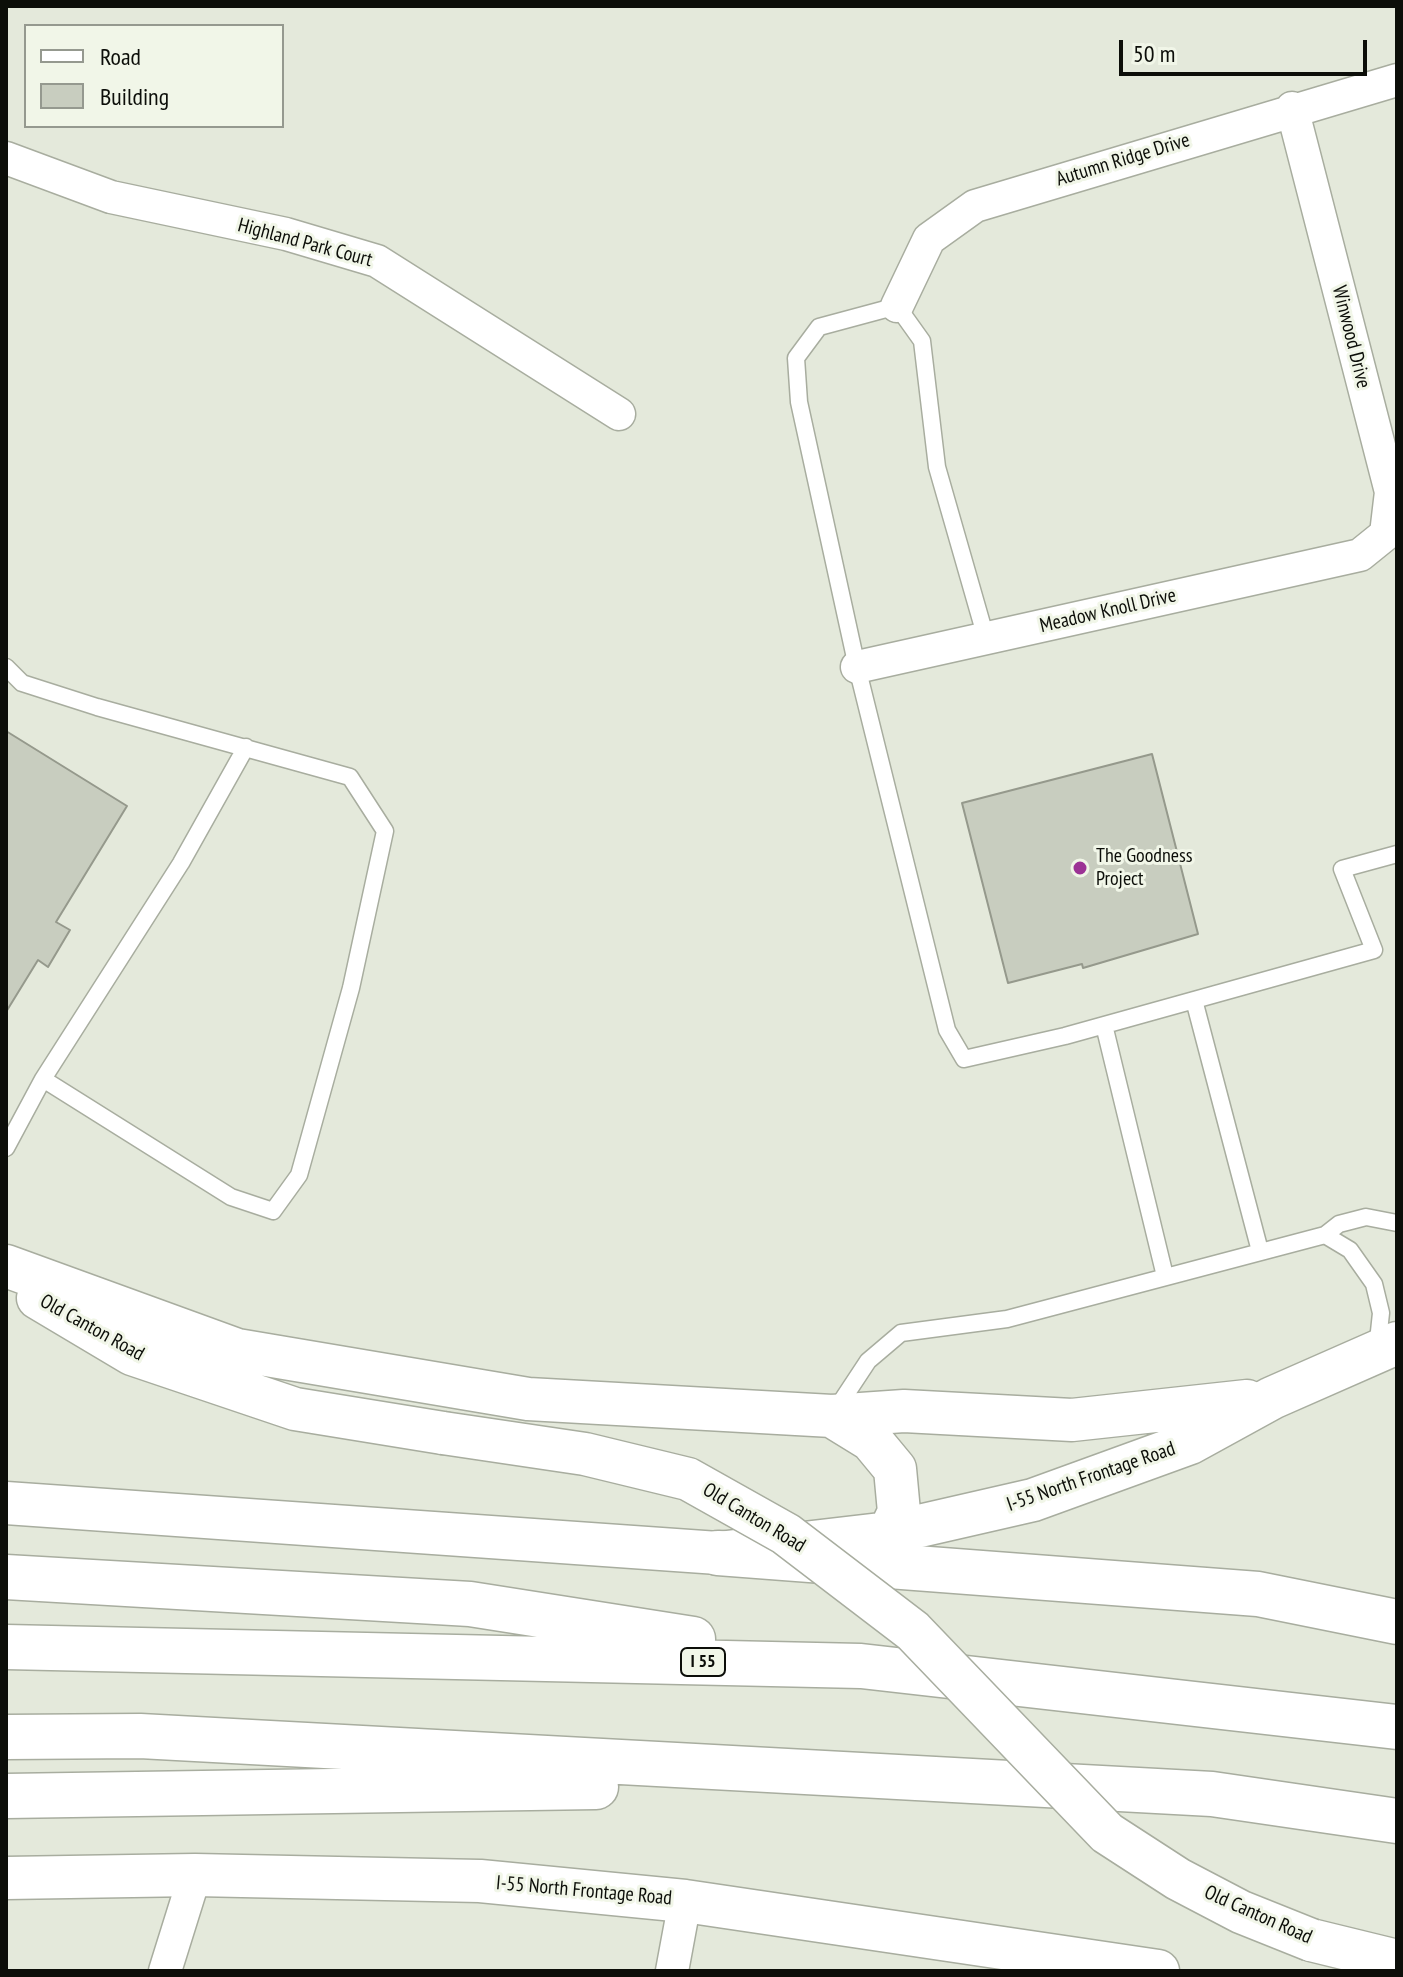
<!DOCTYPE html>
<html>
<head>
<meta charset="utf-8">
<style>
	body { margin:0 }
	#map { position:relative; width:1403px; height:1977px; overflow:hidden; background:#e4e9db; font-family:"PT Sans Narrow",sans-serif }
	canvas { display:block }
	.frame { position:absolute; inset:0; border:8px solid #0c0e09; pointer-events:none }
	.legend { position:absolute; left:24px; top:24px; width:260px; height:104px; box-sizing:border-box; background:#f1f6e8; border:2px solid #95998f; margin:0; padding:10px 14px; list-style:none; font-size:24px; color:#0c0e09 }
	.legend li { display:flex; align-items:center; gap:16px; height:40px }
	.legend b { width:40px; border:2px solid #95998f }
	.scale { position:absolute; left:1119px; top:40px; width:248px; height:36px; box-sizing:border-box; border:4px solid #0c0e09; border-top:0; padding-left:10px; font-size:24px; line-height:28px; white-space:nowrap; color:#0c0e09; -webkit-text-stroke:6px #f1f6e8; paint-order:stroke }
</style>
</head>
<body>
<div id="map">
<canvas width="1403" height="1977"></canvas>
<div class="frame"></div>
<ul class="legend">
<li><b style="height:10px;background:#fff"></b>Road</li>
<li><b style="height:22px;background:#c8cdbf"></b>Building</li>
</ul>
<div class="scale">50 m</div>
</div>
<script>
const ctx = document.querySelector('canvas').getContext('2d');
ctx.lineJoin = 'round';
function fillPath(path, color) { ctx.fillStyle = color; ctx.fill(path, 'evenodd'); }
const poly = rows => new Path2D(rows.map(r => 'M' + r).join(''));
function strokePath(path, color, width, dash) { ctx.strokeStyle = color; ctx.lineWidth = width; ctx.lineCap = dash ? 'butt' : 'round'; ctx.setLineDash(dash || []); ctx.stroke(path); }
function label(font, color, halo, rows, align = 'center') {
  ctx.font = font + ' "PT Sans Narrow",sans-serif'; ctx.lineWidth = 6; ctx.setLineDash([]); ctx.textBaseline = 'middle'; ctx.strokeStyle = halo; ctx.fillStyle = color; for (const [text, x, y, turn = 0] of rows) {
    ctx.save(); ctx.translate(x, y); ctx.rotate((+turn || 0) * Math.PI / 180); ctx.textAlign = isNaN(turn) ? turn : align; if (halo) ctx.strokeText(text, 0, 0); ctx.fillText(text, 0, 0); ctx.restore();
  }
}
const building = poly([
	[6,731,127,806,56,922,70,930,48,967,38,960,6,1012,6,731],
	[1152,754,1198,934,1083,968,1082,964,1008,983,962,803,1152,754]
]);
fillPath(building, '#c8cdbf');
strokePath(building, '#95998c', 2);
const service = poly([
	[986,638,937,467,922,341,897,306,819,327,796,358,799,402,857,667,947,1030,964,1059,1065,1036,1374,950,1342,869,1397,854],
	[6,667,22,683,97,707,350,777,385,831,351,988,299,1175,273,1211,231,1197,43,1079],
	[1194,1000,1260,1251],
	[1104,1025,1165,1276],
	[6,1148,43,1079,181,863,246,747],
	[1325,1235,1350,1250,1374,1284,1381,1313,1377,1350],
	[835,1411,868,1361,901,1333,1007,1319,1325,1235,1339,1224,1366,1217,1397,1223]
]);
const minor = poly([
	[6,158,111,197,286,234,377,261,619,414],
	[897,306,929,239,975,206,1397,80],
	[857,667,1360,555,1386,534,1391,492,1292,108],
	[165,1971,195,1875],
	[672,1971,685,1901]
]);
const tertiary = poly([
	[6,1266,237,1350,528,1399,832,1416,904,1411,1072,1420,1247,1401],
	[38,1298,132,1354,295,1409,443,1433],
	[832,1416,871,1440,895,1469,899,1512,889,1533],
	[6,1503,718,1553,889,1533,1033,1500,1190,1443,1272,1398,1397,1343],
	[6,1878,195,1875,480,1881,685,1901,1158,1971],
	[1311,1940,1397,1961]
]);
const motorway = poly([
	[718,1553,1258,1594,1397,1622],
	[6,1577,470,1604,693,1639],
	[6,1647,861,1666,1397,1727],
	[6,1737,140,1736,1212,1794,1397,1821],
	[6,1796,596,1787]
]);
strokePath(service, '#a8ad9f', 19);
strokePath(minor, '#a8ad9f', 35);
strokePath(tertiary, '#a8ad9f', 45);
strokePath(motorway, '#a8ad9f', 47);
strokePath(service, '#fff', 16);
strokePath(minor, '#fff', 32);
strokePath(tertiary, '#fff', 42);
strokePath(motorway, '#fff', 44);
const tertiaryBridge = poly([
	[443,1433,585,1454,688,1479,786,1534,913,1631,1107,1833,1178,1879,1241,1912,1311,1940]
]);
strokePath(tertiaryBridge, '#a8ad9f', 45, []);
strokePath(tertiaryBridge, '#fff', 42);
for (const [x, y, r, color] of [
	[1080,868,8,"#9c3395"]
]) { const dot = new Path2D(); dot.arc(x, y, r, 0, 2 * Math.PI); ctx.fillStyle = color; ctx.fill(dot); strokePath(dot, '#f1f6e8', 3); }
for (const [x, y, w] of [
	[703,1662,44]
]) { const box = new Path2D(); box.roundRect(x - w / 2, y - 14, w, 28, 6); ctx.fillStyle = '#f1f6e8'; ctx.fill(box); strokePath(box, '#0c0e09', 2); }
label('bold 18px', '#0c0e09', null, [
	["I 55",703,1662]
]);
label('20px', '#0c0e09', '#f1f6e8', [
	["Autumn Ridge Drive",1123,160,-17],
	["Highland Park Court",305,243,15],
	["Winwood Drive",1351,337,76],
	["Meadow Knoll Drive",1108,611,-13],
	["Old Canton Road",92,1328,29],
	["I-55 North Frontage Road",1091,1477,-19],
	["Old Canton Road",754,1518,31],
	["I-55 North Frontage Road",584,1891,5],
	["Old Canton Road",1258,1915,24]
]);
label('20px', '#0c0e09', '#f1f6e8', [
	["The Goodness",1096,856],
	["Project",1096,879]
], 'left');
</script>
</body>
</html>
